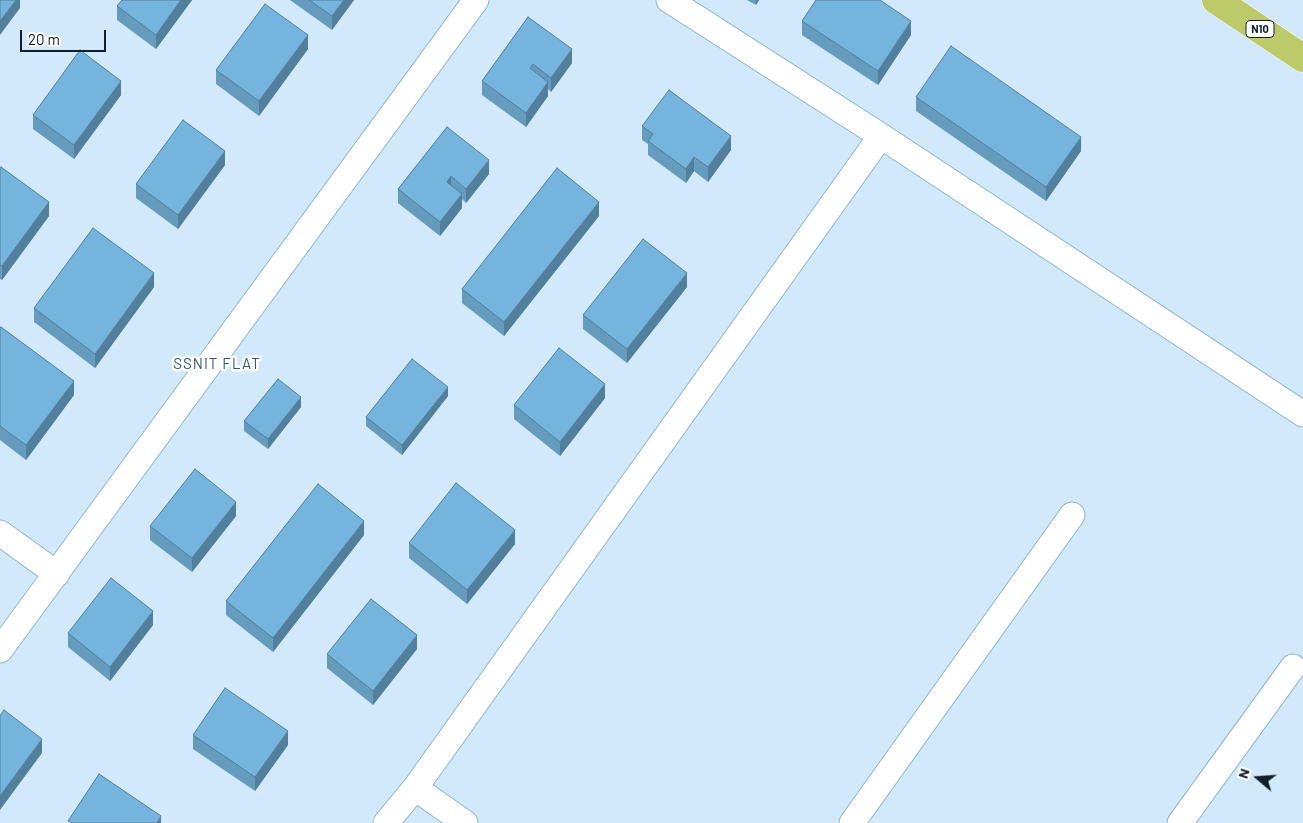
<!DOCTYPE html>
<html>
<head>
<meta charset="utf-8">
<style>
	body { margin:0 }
	#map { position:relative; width:1303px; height:823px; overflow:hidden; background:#d1e9fa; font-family:Barlow,sans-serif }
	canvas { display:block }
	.north { position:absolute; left:1233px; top:753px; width:50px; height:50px; -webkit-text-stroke:4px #fff; paint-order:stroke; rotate:288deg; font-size:14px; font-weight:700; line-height:20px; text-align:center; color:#0f1e28 }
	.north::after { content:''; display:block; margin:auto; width:18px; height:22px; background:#0f1e28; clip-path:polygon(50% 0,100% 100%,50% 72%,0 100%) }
	.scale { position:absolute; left:20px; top:30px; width:86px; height:22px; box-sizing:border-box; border:2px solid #0f1e28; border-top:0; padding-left:6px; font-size:15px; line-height:18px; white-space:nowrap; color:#0f1e28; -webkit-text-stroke:4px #fff; paint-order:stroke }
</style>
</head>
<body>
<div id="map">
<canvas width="1303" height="823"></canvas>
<div class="north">N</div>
<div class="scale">20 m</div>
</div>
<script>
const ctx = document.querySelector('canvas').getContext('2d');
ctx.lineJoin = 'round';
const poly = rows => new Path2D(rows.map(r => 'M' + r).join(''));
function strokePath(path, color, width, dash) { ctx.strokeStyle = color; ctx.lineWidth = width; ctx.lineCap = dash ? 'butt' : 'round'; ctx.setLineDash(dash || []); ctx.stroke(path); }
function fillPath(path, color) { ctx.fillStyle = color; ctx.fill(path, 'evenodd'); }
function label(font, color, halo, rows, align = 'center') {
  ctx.font = font + ' Barlow,sans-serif'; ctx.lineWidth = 5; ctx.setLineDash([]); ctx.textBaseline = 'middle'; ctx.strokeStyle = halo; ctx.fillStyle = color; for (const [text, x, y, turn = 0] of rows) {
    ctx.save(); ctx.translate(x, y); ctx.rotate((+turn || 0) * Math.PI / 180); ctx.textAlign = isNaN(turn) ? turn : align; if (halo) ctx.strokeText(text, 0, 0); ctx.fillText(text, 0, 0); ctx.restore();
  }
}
const minor = poly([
	[669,0,881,136,1303,414],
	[0,533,57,574],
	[0,650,476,0],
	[415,788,465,823],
	[386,823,415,788,881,136],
	[852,823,1072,515],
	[1180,823,1293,667]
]);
const trunk = poly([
	[1216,0,1303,58]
]);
strokePath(minor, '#8db5cf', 27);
strokePath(trunk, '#fff', 29);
strokePath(minor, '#fff', 25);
strokePath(trunk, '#bcca6a', 28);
fillPath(poly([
	[192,0,156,49,117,20,117,6],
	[290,0,354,0,332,30],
	[747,0,759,0,756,5],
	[528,17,572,63,551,92,548,89,548,96,526,127,482,95,482,81],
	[802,21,911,35,878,85,802,35],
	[308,49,259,116,216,84,216,70],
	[121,95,74,159,33,129,33,115],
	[916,97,1081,151,1046,201,916,111],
	[642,126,731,150,708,182,694,171,686,183,648,155,648,144,642,140],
	[447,127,489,174,466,203,462,199,462,208,440,236,398,203,398,189],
	[225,165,178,229,136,198,136,184],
	[0,169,49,216,2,280,0,279],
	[599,216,504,336,462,303,462,289],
	[154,287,95,368,34,322,34,308],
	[687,287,627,363,583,329,583,315],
	[0,328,74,395,26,460,0,440],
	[448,396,402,455,366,426,366,417],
	[605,398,560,456,514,419,514,405],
	[301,407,268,449,244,431,244,421],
	[236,516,192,572,150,540,150,526],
	[364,535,273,652,226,615,226,601],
	[409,543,515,544,467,604,409,558],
	[153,625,110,681,68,647,68,633],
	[417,649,373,705,327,668,327,654],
	[193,735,288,745,255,791,193,749]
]), '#659cbe');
fillPath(poly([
	[16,0,20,0,20,8,0,35,0,21],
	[181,0,192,0,156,49,156,35],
	[344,0,354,0,332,30,332,16],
	[756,0,759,0,756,5],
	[911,21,911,35,878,85,878,71],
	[308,35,308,49,259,116,259,101],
	[572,49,572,63,551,92,551,78],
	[121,81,121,95,74,159,74,145],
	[548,82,548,96,526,127,526,113],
	[731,136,731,150,708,182,708,167],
	[1081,137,1081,151,1046,201,1046,187],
	[225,151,225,165,178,229,178,215],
	[694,157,694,171,686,183,686,169],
	[489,160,489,174,466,203,466,189],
	[451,176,451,190,447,182],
	[462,194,462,208,440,236,440,222],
	[49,202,49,216,2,280,2,266],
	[599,202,599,216,504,336,504,322],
	[154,273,154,287,95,368,95,354],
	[687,273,687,287,627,363,627,349],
	[74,381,74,395,26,460,26,445],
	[605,384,605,398,560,456,560,442],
	[448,387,448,396,402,455,402,445],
	[301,397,301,407,268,449,268,439],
	[236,502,236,516,192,572,192,558],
	[364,521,364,535,273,652,273,638],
	[515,530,515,544,467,604,467,590],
	[153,611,153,625,110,681,110,667],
	[417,635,417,649,373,705,373,691],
	[288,731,288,745,255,791,255,777],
	[42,739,42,753,0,810,0,796],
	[161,816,161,823,157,823]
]), '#527f9b');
const building = poly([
	[0,0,16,0,0,21,0,0],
	[122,0,181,0,156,35,117,6,122,0],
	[309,0,344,0,332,16,309,0],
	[816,0,880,0,911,21,878,71,802,21,816,0],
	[265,4,308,35,259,101,216,70,265,4],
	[528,17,572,49,551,78,533,64,530,68,548,82,526,113,482,81,528,17],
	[951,46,1081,137,1046,187,916,97,951,46],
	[80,50,121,81,74,145,33,115,80,50],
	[669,90,731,136,708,167,694,157,686,169,648,141,653,134,642,126,669,90],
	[183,120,225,151,178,215,136,184,183,120],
	[447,127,489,160,466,189,451,176,447,182,462,194,440,222,398,189,447,127],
	[1,167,49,202,2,266,0,265,0,169,1,167],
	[557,168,599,202,504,322,462,289,557,168],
	[93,228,154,273,95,354,34,308,93,228],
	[643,239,687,273,627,349,583,315,643,239],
	[1,327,74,381,26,445,0,426,0,328,1,327],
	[559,348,605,384,560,442,514,405,559,348],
	[412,359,448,387,402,445,366,417,412,359],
	[278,379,301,397,268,439,244,421,278,379],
	[195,469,236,502,192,558,150,526,195,469],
	[456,483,515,530,467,590,409,543,456,483],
	[318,484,364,521,273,638,226,601,318,484],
	[111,578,153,611,110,667,68,633,111,578],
	[371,599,417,635,373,691,327,654,371,599],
	[225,688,288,731,255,777,193,735,225,688],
	[4,710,42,739,0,796,0,716,4,710],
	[99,774,161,816,157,823,72,823,68,821,99,774]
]);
fillPath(building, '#75b5dd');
strokePath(building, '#527f9b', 1);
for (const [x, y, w] of [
	[1260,29,28]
]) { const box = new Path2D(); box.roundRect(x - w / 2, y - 8.5, w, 17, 4); ctx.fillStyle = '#fff'; ctx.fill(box); strokePath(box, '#0f1e28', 1); }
label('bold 11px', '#0f1e28', null, [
	["N10",1260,29]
]);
ctx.letterSpacing = '1px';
label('15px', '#32586e', '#fff', [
	["SSNIT FLAT",217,364]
]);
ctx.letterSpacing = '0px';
</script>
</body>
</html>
